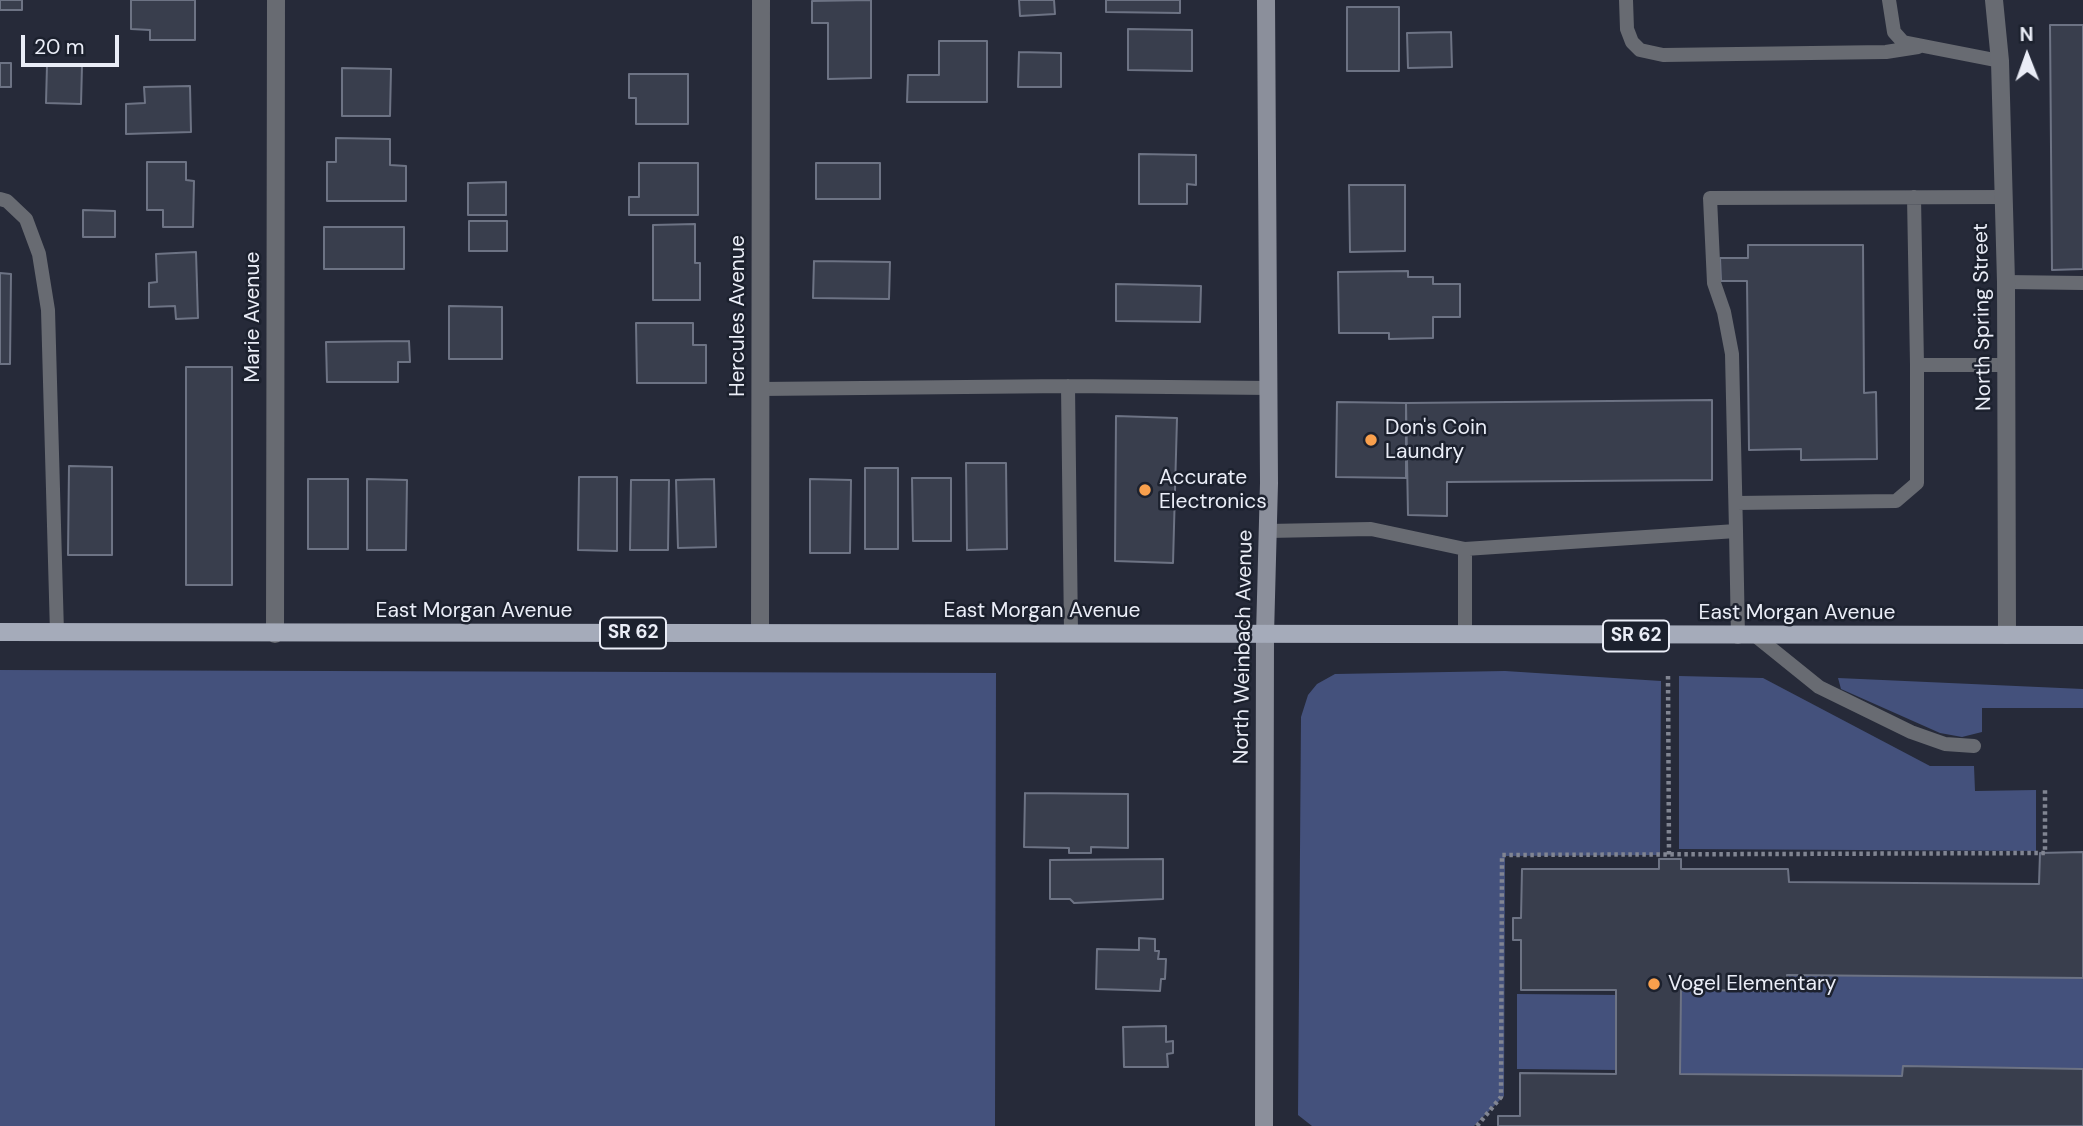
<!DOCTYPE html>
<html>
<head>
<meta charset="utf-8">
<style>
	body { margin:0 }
	#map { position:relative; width:2083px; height:1126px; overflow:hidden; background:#262a39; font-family:"DM Sans",sans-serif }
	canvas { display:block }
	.north { position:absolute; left:1992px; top:21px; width:70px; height:70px; -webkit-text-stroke:5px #1c212e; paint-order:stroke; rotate:359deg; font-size:19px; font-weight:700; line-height:28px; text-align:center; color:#eaedf7 }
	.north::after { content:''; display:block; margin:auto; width:24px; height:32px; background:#eaedf7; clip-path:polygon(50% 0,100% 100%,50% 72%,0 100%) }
	.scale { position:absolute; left:21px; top:35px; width:98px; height:32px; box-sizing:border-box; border:4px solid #eaedf7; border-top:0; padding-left:9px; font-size:21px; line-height:24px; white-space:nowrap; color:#eaedf7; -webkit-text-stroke:5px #1c212e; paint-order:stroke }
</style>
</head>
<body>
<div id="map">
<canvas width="2083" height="1126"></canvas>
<div class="north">N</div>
<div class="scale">20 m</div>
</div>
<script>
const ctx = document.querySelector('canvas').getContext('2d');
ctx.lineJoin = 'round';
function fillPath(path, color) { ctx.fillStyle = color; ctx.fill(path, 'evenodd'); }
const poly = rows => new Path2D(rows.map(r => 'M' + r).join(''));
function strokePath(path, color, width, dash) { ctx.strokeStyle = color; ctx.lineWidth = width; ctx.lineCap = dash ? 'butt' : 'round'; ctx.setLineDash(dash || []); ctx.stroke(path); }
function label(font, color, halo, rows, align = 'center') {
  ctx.font = font + ' "DM Sans",sans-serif'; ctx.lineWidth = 5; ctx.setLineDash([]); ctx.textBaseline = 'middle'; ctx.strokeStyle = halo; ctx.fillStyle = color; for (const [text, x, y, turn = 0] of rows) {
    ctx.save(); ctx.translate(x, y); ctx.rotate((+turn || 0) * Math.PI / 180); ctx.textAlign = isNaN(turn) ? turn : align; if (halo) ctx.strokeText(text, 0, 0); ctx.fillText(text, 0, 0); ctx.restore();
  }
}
fillPath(poly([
	[0,670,996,673,995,1126,0,1126],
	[1505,671,1661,681,1660,855,1505,856,1504,1096,1474,1126,1312,1126,1298,1115,1301,717,1308,695,1317,684,1335,674],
	[1679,676,1763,678,1930,766,1974,766,1975,791,2036,790,2036,851,1679,849],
	[1838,678,2083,689,2083,708,1982,708,1982,732,1962,737,1940,733,1841,689],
	[1787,975,2083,978,2083,1069,1903,1066,1902,1076,1680,1074,1681,990,1787,991],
	[1517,994,1619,995,1619,1070,1517,1069]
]), '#44517c');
const building = poly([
	[0,0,22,0,22,10,0,10,0,0],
	[131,0,195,0,195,40,150,40,150,30,131,29,131,0],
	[871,0,871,78,828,79,828,23,812,23,812,1,871,0],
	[1019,0,1054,0,1055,14,1020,16,1019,0],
	[1106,0,1180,0,1180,13,1106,12,1106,0],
	[1347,7,1399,7,1399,71,1347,71,1347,7],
	[2050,25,2083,25,2083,269,2052,270,2050,25],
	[1128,29,1192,30,1192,71,1128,70,1128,29],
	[1451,32,1452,67,1408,68,1407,33,1451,32],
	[939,41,987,41,987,102,907,102,908,75,939,75,939,41],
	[1019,52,1061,53,1061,87,1018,87,1019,52],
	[0,63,11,63,11,87,0,87,0,63],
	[47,65,82,66,81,104,46,103,47,65],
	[342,68,391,69,390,116,342,116,342,68],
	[629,74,688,74,688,124,636,124,636,98,629,98,629,74],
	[190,86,191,132,126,134,126,104,145,103,144,87,190,86],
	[336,138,390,139,390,165,406,166,406,201,327,201,327,162,336,162,336,138],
	[1139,154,1196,155,1196,185,1187,184,1187,204,1139,204,1139,154],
	[147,162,186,162,186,180,194,181,193,227,163,227,163,210,147,210,147,162],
	[639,163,698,163,698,215,629,215,629,197,639,197,639,163],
	[816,163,880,163,880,199,816,199,816,163],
	[506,182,506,215,468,215,468,183,506,182],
	[1349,185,1405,185,1405,251,1350,252,1349,185],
	[83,210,115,211,115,237,83,237,83,210],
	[469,221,507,221,507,251,469,251,469,221],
	[695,224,695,263,700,263,700,300,653,300,653,225,695,224],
	[324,227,404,227,404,269,324,269,324,227],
	[1748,245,1863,245,1864,393,1876,392,1877,459,1801,460,1801,449,1749,450,1747,281,1721,281,1720,258,1748,258,1748,245],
	[196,252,198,318,176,319,175,306,149,307,149,283,157,282,156,254,196,252],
	[814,261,890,262,889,299,813,298,814,261],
	[1408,271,1408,277,1433,277,1433,284,1460,284,1460,317,1433,317,1433,338,1389,339,1389,333,1339,333,1338,272,1408,271],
	[0,273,11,274,10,364,0,364,0,273],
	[1116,284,1201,286,1200,322,1116,321,1116,284],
	[449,306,502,307,502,359,449,359,449,306],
	[636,323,693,323,693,345,706,345,706,383,637,383,636,323],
	[409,341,410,362,398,362,398,382,327,382,326,342,409,341],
	[186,367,232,367,232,585,186,585,186,367],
	[1712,400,1712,480,1447,482,1447,516,1408,515,1406,403,1712,400],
	[1337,402,1406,403,1406,478,1336,477,1337,402],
	[1116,416,1177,418,1173,563,1115,561,1116,416],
	[966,463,1006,463,1007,549,967,550,966,463],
	[69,466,112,467,112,555,68,555,69,466],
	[865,468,898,468,898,549,865,549,865,468],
	[579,477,617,477,617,551,578,550,579,477],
	[912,478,951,478,951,541,913,541,912,478],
	[308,479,348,479,348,549,308,549,308,479],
	[367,479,407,480,406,550,367,550,367,479],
	[714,479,716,547,678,548,676,480,714,479],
	[810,479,851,480,850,553,810,553,810,479],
	[631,480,669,480,668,550,630,550,631,480],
	[1025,793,1128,794,1128,848,1091,847,1091,853,1069,853,1069,848,1024,847,1025,793],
	[2083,852,2083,978,1787,975,1788,991,1681,990,1680,1074,1902,1076,1903,1066,2083,1069,2083,1126,1498,1126,1498,1116,1520,1116,1520,1073,1616,1074,1616,990,1521,990,1521,940,1513,940,1513,918,1521,918,1522,869,1659,869,1659,859,1681,859,1681,869,1788,869,1789,882,2039,884,2040,853,2083,852],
	[1163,859,1163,899,1074,903,1070,899,1050,899,1050,860,1163,859],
	[1139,938,1155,939,1155,951,1159,951,1158,959,1166,959,1165,979,1161,979,1160,991,1096,989,1097,949,1139,950,1139,938],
	[1166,1026,1166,1042,1173,1041,1173,1053,1167,1054,1168,1067,1124,1067,1123,1027,1166,1026]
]);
fillPath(building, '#393e4d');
strokePath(building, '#6d7384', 2);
strokePath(poly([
	[1668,676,1669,855],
	[1477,1126,1501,1097,1502,855,2045,853,2045,790]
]), '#818592', 4.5, [3.5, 3.5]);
strokePath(poly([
	[1626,0,1627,29,1632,42,1640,50,1663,55,1886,52,1918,47],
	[1889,0,1894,32,1903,42,2000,61],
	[1914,197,1917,365,2007,365],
	[0,199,7,201,26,219,39,254,48,310,57,633],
	[2006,282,2083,283],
	[1068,386,1071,633],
	[760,389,1068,386,1270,388],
	[1736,503,1896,501,1917,483,1917,365],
	[1268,531,1371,529,1465,549,1465,636],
	[1736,531,1732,354,1724,312,1714,283,1710,198,2004,197],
	[1465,549,1736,531,1738,637],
	[1757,637,1819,687,1911,732,1945,744,1974,746]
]), '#686b72', 14);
strokePath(poly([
	[1994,0,2000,61,2006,282,2007,635],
	[760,632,761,0],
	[275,634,276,0]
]), '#686b72', 18);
strokePath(poly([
	[1264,1126,1265,635,1269,483,1266,0]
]), '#8b8f9b', 18);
strokePath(poly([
	[0,632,2083,635]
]), '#a5abba', 18);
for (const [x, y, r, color] of [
	[1371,440,7,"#f9a04d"],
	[1145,490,7,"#f9a04d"],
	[1654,984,7,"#f9a04d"]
]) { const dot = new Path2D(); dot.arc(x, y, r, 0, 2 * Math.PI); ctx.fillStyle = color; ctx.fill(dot); strokePath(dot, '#1c212e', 2.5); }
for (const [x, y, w] of [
	[633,633,66],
	[1636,636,66]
]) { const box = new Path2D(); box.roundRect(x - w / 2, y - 15.5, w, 31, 5); ctx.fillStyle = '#1c212e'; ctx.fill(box); strokePath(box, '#eaedf7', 2); }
label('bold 19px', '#eaedf7', null, [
	["SR 62",633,633],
	["SR 62",1636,636]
]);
label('21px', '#eaedf7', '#1c212e', [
	["Hercules Avenue",738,316,-90],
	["Marie Avenue",253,317,-90],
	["North Spring Street",1983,317,-91],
	["East Morgan Avenue",474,611],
	["East Morgan Avenue",1042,611],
	["East Morgan Avenue",1797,613],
	["North Weinbach Avenue",1244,647,-89]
]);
label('21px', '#eaedf7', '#1c212e', [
	["Don's Coin",1385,428],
	["Laundry",1385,452],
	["Accurate",1159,478],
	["Electronics",1159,502],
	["Vogel Elementary",1668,984]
], 'left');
</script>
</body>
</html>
